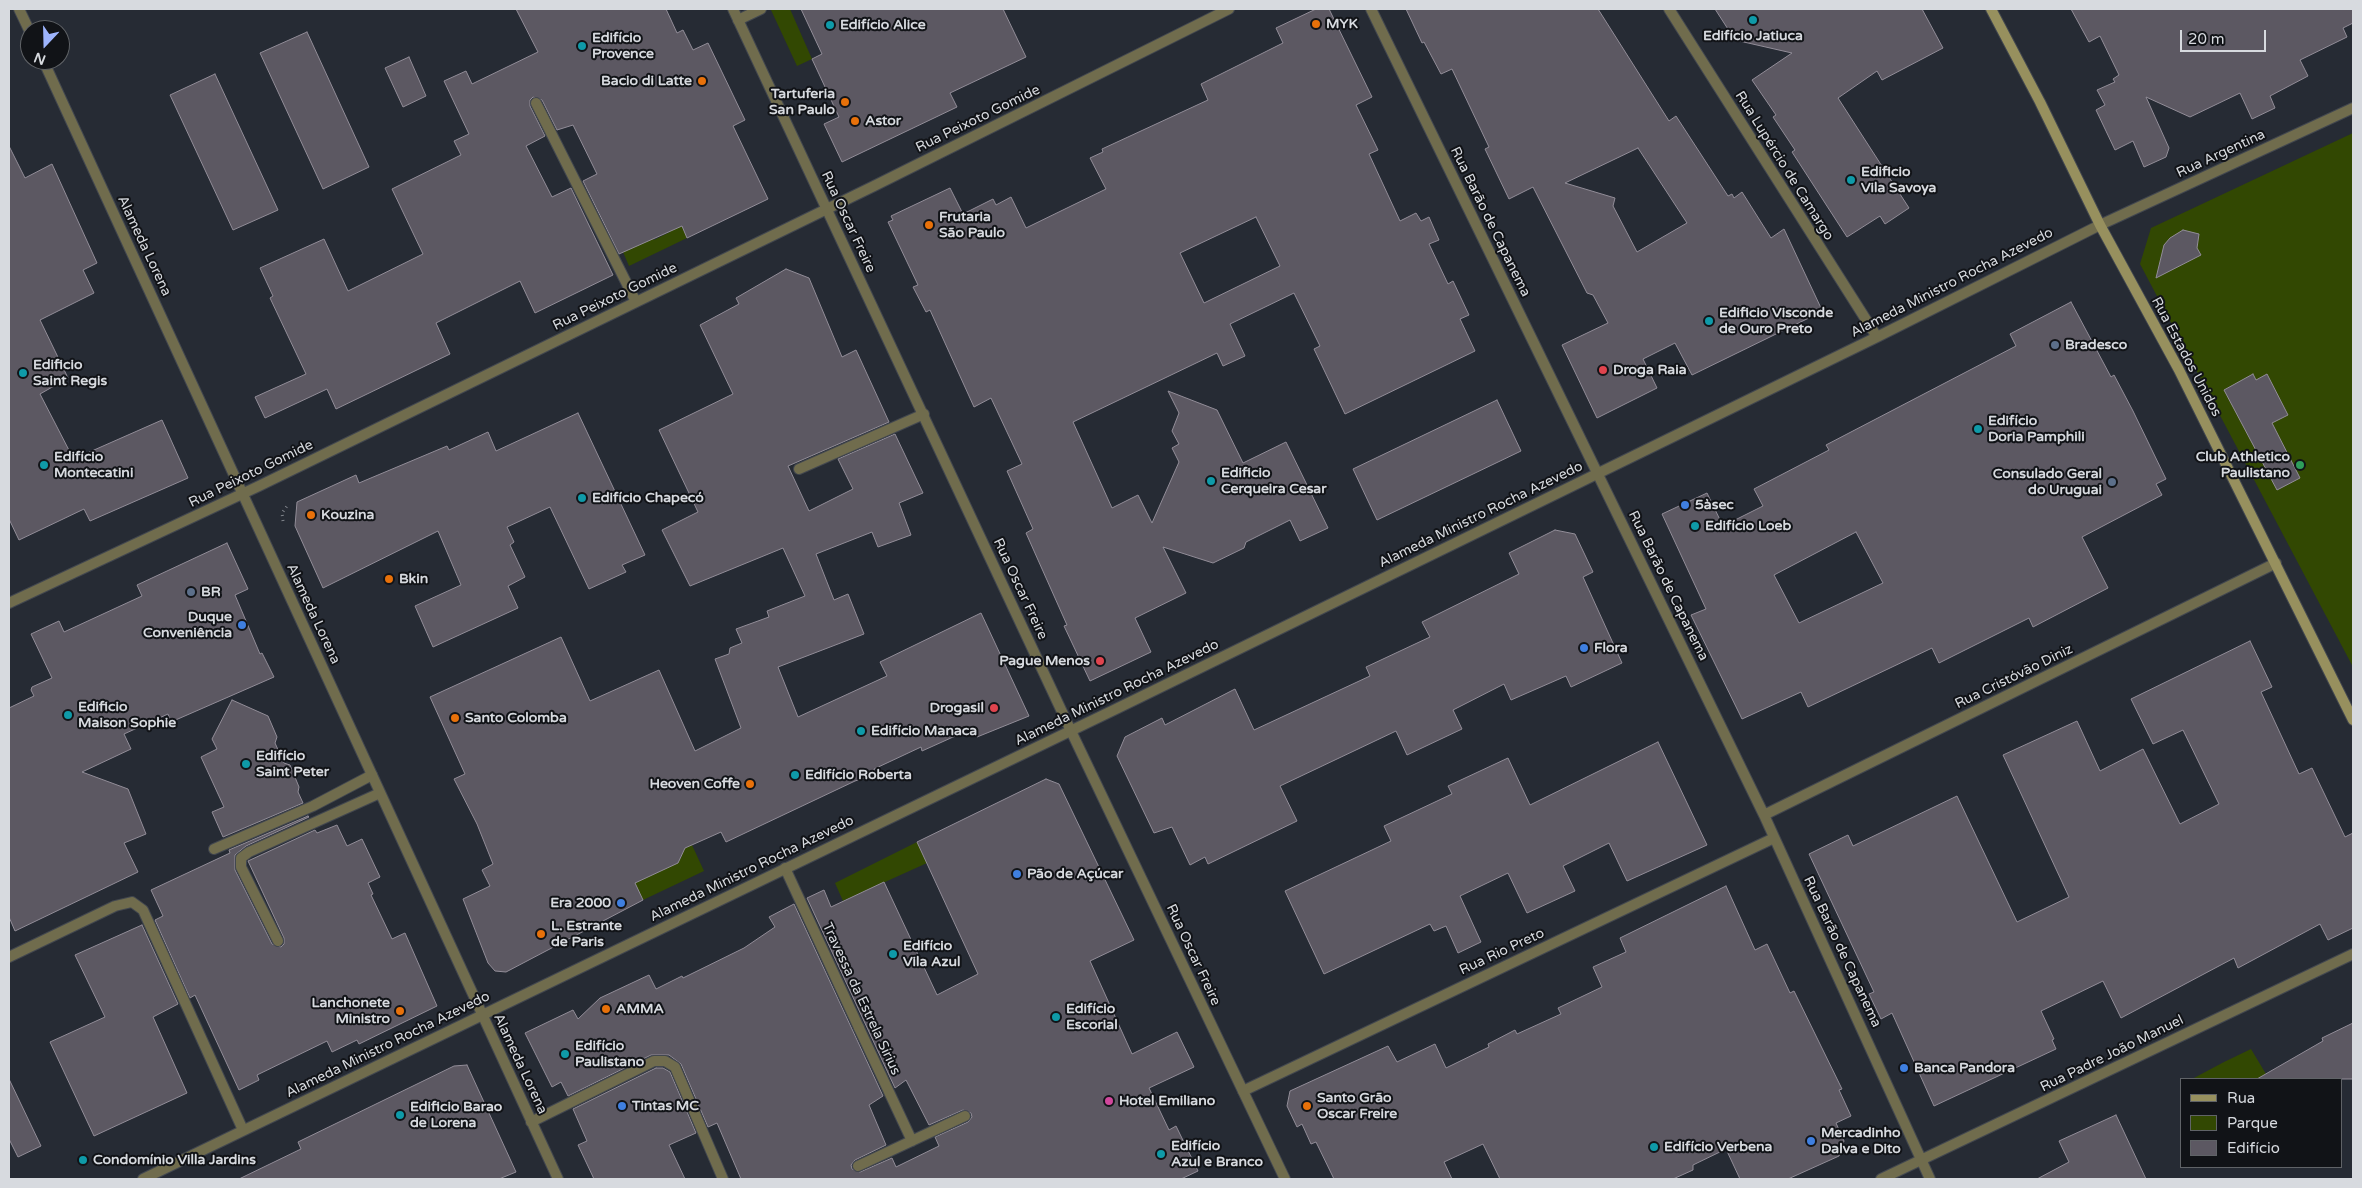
<!DOCTYPE html>
<html>
<head>
<meta charset="utf-8">
<style>
	body { margin:0 }
	#map { position:relative; width:2362px; height:1188px; overflow:hidden; background:#262b34; font-family:"Varela Round",sans-serif }
	canvas { display:block }
	.frame { position:absolute; inset:0; border:10px solid #d7dadf; pointer-events:none }
	.legend { position:absolute; left:2180px; top:1078px; width:162px; height:90px; box-sizing:border-box; background:#111317; border:1px solid #606367; margin:0; padding:6px 9px; list-style:none; font-size:15px; color:#d7dadf }
	.legend li { display:flex; align-items:center; gap:10px; height:25px }
	.legend b { width:25px; border:1px solid #606367 }
	.north { position:absolute; left:20px; top:20px; width:50px; height:50px; box-sizing:border-box; background:#111317; border:1px solid #606367; border-radius:50%; rotate:201deg; font-size:14px; font-weight:700; line-height:20px; text-align:center; color:#d7dadf }
	.north::after { content:''; display:block; margin:auto; width:18px; height:22px; background:#9db4fd; clip-path:polygon(50% 0,100% 100%,50% 72%,0 100%) }
	.scale { position:absolute; left:2180px; top:30px; width:86px; height:22px; box-sizing:border-box; border:2px solid #d7dadf; border-top:0; padding-left:6px; font-size:15px; line-height:18px; white-space:nowrap; color:#d7dadf; -webkit-text-stroke:4px #111317; paint-order:stroke }
</style>
</head>
<body>
<div id="map">
<canvas width="2362" height="1188"></canvas>
<div class="frame"></div>
<ul class="legend">
<li><b style="height:6px;background:#97905e"></b>Rua</li>
<li><b style="height:14px;background:#324802"></b>Parque</li>
<li><b style="height:14px;background:#5c5862"></b>Edifício</li>
</ul>
<div class="north">N</div>
<div class="scale">20 m</div>
</div>
<script>
const ctx = document.querySelector('canvas').getContext('2d');
ctx.lineJoin = 'round';
function fillPath(path, color) { ctx.fillStyle = color; ctx.fill(path, 'evenodd'); }
const poly = rows => new Path2D(rows.map(r => 'M' + r).join(''));
function strokePath(path, color, width, dash) { ctx.strokeStyle = color; ctx.lineWidth = width; ctx.lineCap = dash ? 'butt' : 'round'; ctx.setLineDash(dash || []); ctx.stroke(path); }
function label(font, color, halo, rows, align = 'center') {
  ctx.font = font + ' "Varela Round",sans-serif'; ctx.lineWidth = 4; ctx.setLineDash([]); ctx.textBaseline = 'middle'; ctx.strokeStyle = halo; ctx.fillStyle = color; for (const [text, x, y, turn = 0] of rows) {
    ctx.save(); ctx.translate(x, y); ctx.rotate((+turn || 0) * Math.PI / 180); ctx.textAlign = isNaN(turn) ? turn : align; if (halo) ctx.strokeText(text, 0, 0); ctx.fillText(text, 0, 0); ctx.restore();
  }
}
fillPath(poly([
	[790,9,812,59,797,66,771,10],
	[2353,133,2353,667,2140,264,2151,228],
	[680,222,687,238,629,266,623,252,652,235,654,240,670,232,669,228],
	[917,842,927,863,843,901,835,883],
	[692,845,704,871,643,900,632,877,677,863,682,856,681,850],
	[2251,1049,2269,1079,2192,1079,2224,1062]
]), '#324802');
const building = poly([
	[516,9,666,9,677,33,683,30,693,50,708,43,745,120,733,126,768,199,687,238,682,226,619,254,583,181,597,174,573,125,557,130,542,100,533,97,530,100,530,106,545,136,526,146,552,197,571,188,613,275,535,313,520,281,436,323,450,354,336,409,327,389,265,418,255,397,306,374,270,298,273,296,260,268,324,239,348,291,423,254,392,189,461,155,454,141,469,134,444,81,466,71,472,84,538,52,516,9],
	[801,9,1003,9,1026,57,950,93,957,107,842,162,824,124,839,117,812,59,822,54,801,9],
	[1316,9,1329,9,1372,97,1356,105,1378,150,1369,154,1400,221,1416,213,1421,221,1429,217,1439,240,1429,244,1448,284,1453,281,1469,315,1460,319,1475,351,1345,414,1314,349,1320,346,1294,293,1230,324,1245,356,1223,366,1217,353,1073,422,1112,508,1138,495,1152,523,1179,462,1172,448,1179,444,1172,431,1179,413,1168,391,1217,410,1243,463,1286,442,1328,528,1300,541,1290,520,1246,542,1244,548,1213,563,1163,547,1186,593,1135,618,1151,652,1090,681,1064,626,1067,625,1026,533,1033,529,1007,471,1022,464,991,398,974,407,930,310,926,312,913,287,918,285,888,222,893,220,891,216,950,188,963,214,993,199,996,205,1011,197,1026,228,1106,189,1090,158,1103,152,1102,149,1208,100,1201,84,1283,43,1276,28,1316,9],
	[1256,217,1280,266,1204,303,1180,253,1256,217],
	[1406,9,1598,9,1669,121,1676,116,1728,196,1732,194,1734,198,1742,192,1771,238,1784,229,1821,308,1813,312,1815,315,1692,375,1675,343,1643,359,1657,388,1597,418,1562,345,1608,323,1593,295,1587,293,1533,187,1509,199,1485,149,1489,147,1452,69,1441,74,1424,42,1422,43,1406,9],
	[1638,148,1687,223,1637,252,1613,206,1615,198,1565,183,1638,148],
	[1715,9,1922,9,1943,48,1882,80,1877,71,1838,98,1909,208,1885,224,1880,216,1847,237,1792,152,1795,150,1773,117,1776,115,1752,80,1792,53,1735,40,1715,9],
	[2071,9,2353,9,2353,23,2343,28,2347,37,2300,60,2308,76,2270,96,2275,108,2252,119,2240,93,2190,117,2146,97,2169,148,2166,157,2144,167,2133,141,2115,150,2096,110,2105,105,2097,90,2115,82,2113,79,2119,75,2100,36,2089,42,2071,9],
	[307,32,369,167,323,189,260,53,307,32],
	[409,57,426,96,403,107,385,68,409,57],
	[215,74,278,210,233,230,170,95,215,74],
	[9,146,25,178,52,164,97,263,83,270,94,293,40,320,68,378,40,394,72,456,83,451,85,454,162,420,188,478,90,521,84,509,19,540,9,519,9,146],
	[2183,230,2199,234,2197,248,2201,255,2156,278,2164,245,2170,238,2183,230],
	[786,269,809,278,842,357,856,350,889,422,788,466,809,511,853,489,838,459,895,434,923,493,899,503,911,535,878,547,872,532,816,554,834,600,848,594,864,634,778,667,798,717,887,676,880,662,981,613,1029,716,977,737,973,728,922,751,921,747,874,769,876,774,855,781,726,842,721,832,685,848,678,863,635,883,643,900,506,972,495,971,488,963,463,899,490,886,482,870,493,864,477,824,454,779,465,774,430,697,561,637,590,701,659,670,695,751,741,728,715,659,729,654,730,648,742,643,736,629,769,617,767,611,805,596,783,548,690,586,662,530,698,512,659,430,733,394,700,325,739,304,736,298,786,269],
	[2071,302,2111,377,2114,375,2133,411,2166,479,2156,484,2162,495,2082,537,2108,588,2033,627,2029,618,1939,663,1932,648,1808,707,1801,692,1742,719,1691,615,1706,609,1662,514,1707,493,1723,526,1763,506,1754,489,1829,450,1826,445,2016,346,2010,334,2071,302],
	[1856,532,1883,583,1799,623,1774,575,1856,532],
	[2253,374,2256,380,2267,374,2288,415,2272,423,2300,478,2277,490,2224,390,2253,374],
	[1497,400,1521,451,1377,520,1353,469,1497,400],
	[578,413,645,555,622,565,626,572,589,589,550,507,507,527,514,542,510,545,525,577,508,586,518,608,433,647,415,606,461,585,438,531,323,588,295,526,297,502,356,475,359,483,447,446,449,450,488,432,496,451,578,413],
	[1555,530,1575,534,1593,572,1583,577,1622,663,1571,687,1566,676,1511,700,1504,684,1453,710,1462,729,1407,755,1396,731,1280,786,1297,821,1208,864,1205,857,1190,865,1172,827,1154,833,1117,756,1125,737,1162,718,1165,725,1235,689,1254,730,1370,676,1366,667,1430,637,1422,622,1519,574,1509,553,1555,530],
	[227,543,248,589,235,595,260,654,262,653,274,677,171,722,168,714,124,734,131,749,82,772,128,789,146,834,124,843,138,872,15,931,9,917,9,708,34,696,31,690,32,687,52,678,31,634,59,621,64,632,142,596,137,585,227,543],
	[2250,641,2272,687,2261,692,2299,774,2312,768,2345,837,2353,833,2353,928,2328,940,2320,924,2238,968,2234,958,2121,1018,2103,981,2041,1011,2054,1039,2052,1040,2056,1049,1934,1106,1892,1013,1881,1019,1869,994,1874,992,1809,854,1848,835,1853,846,1957,796,2017,922,2069,897,2003,755,2077,721,2100,771,2143,749,2180,824,2219,804,2183,730,2153,744,2131,699,2250,641],
	[232,700,268,716,277,737,275,743,284,763,290,765,299,787,298,792,303,803,223,837,212,812,224,807,201,757,217,749,212,739,232,700],
	[1658,742,1707,845,1627,881,1609,843,1563,866,1575,891,1527,913,1508,873,1460,896,1481,942,1458,953,1446,926,1434,931,1430,924,1324,974,1285,891,1391,841,1384,826,1452,794,1448,786,1508,758,1530,805,1658,742],
	[1046,779,1059,784,1134,940,1090,961,1132,1054,1177,1032,1194,1067,1149,1088,1169,1130,1176,1126,1198,1171,1181,1179,741,1179,717,1123,708,1127,681,1064,669,1055,651,1055,568,1096,561,1082,552,1087,525,1033,573,1010,578,1019,600,998,649,975,656,989,682,976,683,978,744,948,775,927,769,917,794,904,883,1096,869,1105,886,1145,855,1160,851,1165,852,1169,860,1172,892,1158,896,1167,939,1146,935,1137,968,1122,972,1117,971,1113,963,1110,929,1125,906,1080,895,1088,807,898,824,890,831,907,884,882,937,995,978,974,917,842,1046,779],
	[308,816,309,817,246,846,235,855,235,870,272,944,281,947,284,944,284,938,248,861,315,830,317,833,337,825,347,846,362,839,380,877,368,883,373,894,371,895,392,939,405,933,437,1006,359,1044,357,1040,332,1052,327,1041,257,1075,259,1080,239,1090,195,995,190,998,155,920,163,916,151,890,230,853,229,850,308,816],
	[1726,886,1755,950,1767,944,1790,993,1794,991,1842,1089,1839,1090,1851,1116,1836,1123,1844,1141,1839,1156,1788,1179,1740,1179,1726,1149,1693,1165,1693,1170,1673,1179,1500,1179,1483,1144,1444,1162,1452,1179,1334,1179,1316,1142,1311,1144,1302,1124,1297,1127,1287,1106,1290,1091,1388,1046,1397,1062,1435,1044,1446,1068,1489,1047,1488,1044,1515,1030,1517,1034,1561,1014,1558,1008,1602,987,1593,967,1626,952,1620,938,1726,886],
	[142,925,178,1004,153,1017,187,1093,94,1136,50,1042,105,1017,75,955,142,925],
	[2353,1023,2353,1079,2257,1079,2323,1041,2322,1038,2353,1023],
	[467,1065,516,1172,499,1179,239,1179,301,1149,298,1142,454,1066,467,1065],
	[656,1068,663,1068,670,1072,696,1133,669,1145,685,1179,594,1179,578,1145,587,1141,573,1109,656,1068],
	[9,1079,41,1146,18,1157,9,1139,9,1079],
	[2116,1115,2146,1179,2037,1179,2069,1162,2059,1141,2116,1115]
]);
fillPath(building, '#5c5862');
strokePath(building, '#928d98', 1);
const service = poly([
	[799,469,924,414],
	[214,849,313,806,372,775],
	[785,868,859,1028]
]);
const minor = poly([
	[19,9,30,32],
	[1371,9,1764,815,1930,1179],
	[1669,9,1877,337],
	[738,20,761,9],
	[43,60,558,1179],
	[536,103,636,302],
	[9,603,259,486,874,186,1229,9],
	[1764,815,2276,563],
	[278,941,241,867,241,858,249,852,380,793],
	[9,957,115,906,132,902,143,910,243,1130],
	[859,1028,912,1141],
	[1243,1091,1774,838],
	[531,1122,654,1061,665,1061,675,1067,723,1179],
	[858,1166,965,1116],
	[143,1179,1118,708,1877,337,2100,225],
	[1881,1179,2353,954]
]);
const tertiary = poly([
	[733,9,1071,731,1285,1179],
	[2100,225,2353,108]
]);
const secondary = poly([
	[1991,9,2040,102,2100,225,2179,370,2353,720]
]);
strokePath(service, '#42474f', 12);
strokePath(minor, '#42474f', 12);
strokePath(tertiary, '#42474f', 12);
strokePath(secondary, '#42474f', 12);
strokePath(poly([
	[283,521,282,513,287,506]
]), '#81858c', 3, [1, 4]);
strokePath(service, '#706c4d', 10);
strokePath(minor, '#706c4d', 10);
strokePath(tertiary, '#706c4d', 10);
strokePath(secondary, '#97905e', 10);
for (const [x, y, r, color] of [
	[1753,20,5,"#0f9aa8"],
	[1316,24,5,"#e8710a"],
	[830,25,5,"#0f9aa8"],
	[582,46,5,"#0f9aa8"],
	[702,81,5,"#e8710a"],
	[845,102,5,"#e8710a"],
	[855,121,5,"#e8710a"],
	[1851,180,5,"#0f9aa8"],
	[929,225,5,"#e8710a"],
	[1709,321,5,"#0f9aa8"],
	[2055,345,5,"#5c6f8a"],
	[1603,370,5,"#e0444e"],
	[23,373,5,"#0f9aa8"],
	[1978,429,5,"#0f9aa8"],
	[44,465,5,"#0f9aa8"],
	[2300,465,5,"#2e9e5b"],
	[1211,481,5,"#0f9aa8"],
	[2112,482,5,"#5c6f8a"],
	[582,498,5,"#0f9aa8"],
	[1685,505,5,"#3f7fe0"],
	[311,515,5,"#e8710a"],
	[1695,526,5,"#0f9aa8"],
	[389,579,5,"#e8710a"],
	[191,592,5,"#5c6f8a"],
	[242,625,5,"#3f7fe0"],
	[1584,648,5,"#3f7fe0"],
	[1100,661,5,"#e0444e"],
	[994,708,5,"#e0444e"],
	[68,715,5,"#0f9aa8"],
	[455,718,5,"#e8710a"],
	[861,731,5,"#0f9aa8"],
	[246,764,5,"#0f9aa8"],
	[795,775,5,"#0f9aa8"],
	[750,784,5,"#e8710a"],
	[1017,874,5,"#3f7fe0"],
	[621,903,5,"#3f7fe0"],
	[541,934,5,"#e8710a"],
	[893,954,5,"#0f9aa8"],
	[606,1009,5,"#e8710a"],
	[400,1011,5,"#e8710a"],
	[1056,1017,5,"#0f9aa8"],
	[565,1054,5,"#0f9aa8"],
	[1904,1068,5,"#3f7fe0"],
	[1109,1101,5,"#d1479c"],
	[622,1106,5,"#3f7fe0"],
	[1307,1106,5,"#e8710a"],
	[400,1115,5,"#0f9aa8"],
	[1811,1141,5,"#3f7fe0"],
	[1654,1147,5,"#0f9aa8"],
	[1161,1154,5,"#0f9aa8"],
	[83,1160,5,"#0f9aa8"]
]) { const dot = new Path2D(); dot.arc(x, y, r, 0, 2 * Math.PI); ctx.fillStyle = color; ctx.fill(dot); strokePath(dot, '#111317', 2); }
label('bold 14px', '#d7dadf', '#111317', [
	["MYK",1326,24],
	["Edifício Alice",840,25],
	["Edifício Jatiuca",1753,36,"center"],
	["Edifício",592,38],
	["Provence",592,54],
	["Bacio di Latte",692,81,"right"],
	["Tartuferia",835,94,"right"],
	["San Paulo",835,110,"right"],
	["Astor",865,121],
	["Edificio",1861,172],
	["Vila Savoya",1861,188],
	["Frutaria",939,217],
	["São Paulo",939,233],
	["Edificio Visconde",1719,313],
	["de Ouro Preto",1719,329],
	["Bradesco",2065,345],
	["Edificio",33,365],
	["Saint Regis",33,381],
	["Droga Raia",1613,370],
	["Edifício",1988,421],
	["Doria Pamphili",1988,437],
	["Edifício",54,457],
	["Montecatini",54,473],
	["Club Athletico",2290,457,"right"],
	["Paulistano",2290,473,"right"],
	["Edificio",1221,473],
	["Cerqueira Cesar",1221,489],
	["Consulado Geral",2102,474,"right"],
	["do Uruguai",2102,490,"right"],
	["Edifício Chapecó",592,498],
	["5àsec",1695,505],
	["Kouzina",321,515],
	["Edifício Loeb",1705,526],
	["Bkin",399,579],
	["BR",201,592],
	["Duque",232,617,"right"],
	["Conveniência",232,633,"right"],
	["Flora",1594,648],
	["Pague Menos",1090,661,"right"],
	["Edificio",78,707],
	["Maison Sophie",78,723],
	["Drogasil",984,708,"right"],
	["Santo Colomba",465,718],
	["Edifício Manaca",871,731],
	["Edifício",256,756],
	["Saint Peter",256,772],
	["Edifício Roberta",805,775],
	["Heoven Coffe",740,784,"right"],
	["Pão de Açúcar",1027,874],
	["Era 2000",611,903,"right"],
	["L. Estrante",551,926],
	["de Paris",551,942],
	["Edifício",903,946],
	["Vila Azul",903,962],
	["Lanchonete",390,1003,"right"],
	["Ministro",390,1019,"right"],
	["AMMA",616,1009],
	["Edifício",1066,1009],
	["Escorial",1066,1025],
	["Edifício",575,1046],
	["Paulistano",575,1062],
	["Banca Pandora",1914,1068],
	["Santo Grão",1317,1098],
	["Oscar Freire",1317,1114],
	["Hotel Emiliano",1119,1101],
	["Tintas MC",632,1106],
	["Edificio Barao",410,1107],
	["de Lorena",410,1123],
	["Mercadinho",1821,1133],
	["Dalva e Dito",1821,1149],
	["Edifício",1171,1146],
	["Azul e Branco",1171,1162],
	["Edifício Verbena",1664,1147],
	["Condomínio Villa Jardins",93,1160]
], 'left');
label('14px', '#d7dadf', '#111317', [
	["Rua Peixoto Gomide",978,119,-26],
	["Rua Argentina",2221,154,-25],
	["Rua Lupércio de Camargo",1784,166,58],
	["Rua Oscar Freire",848,222,65],
	["Rua Barão de Capanema",1490,222,64],
	["Alameda Lorena",144,246,65],
	["Alameda Ministro Rocha Azevedo",1952,283,-27],
	["Rua Peixoto Gomide",615,297,-26],
	["Rua Estados Unidos",2186,357,62],
	["Rua Peixoto Gomide",251,474,-26],
	["Alameda Ministro Rocha Azevedo",1481,515,-26],
	["Rua Barão de Capanema",1668,586,64],
	["Rua Oscar Freire",1020,589,65],
	["Alameda Lorena",313,614,65],
	["Rua Cristóvão Diniz",2014,677,-26],
	["Alameda Ministro Rocha Azevedo",1117,693,-26],
	["Alameda Ministro Rocha Azevedo",752,869,-26],
	["Rua Rio Preto",1502,952,-25],
	["Rua Barão de Capanema",1842,952,65],
	["Rua Oscar Freire",1193,955,65],
	["Travessa da Estrela Sírius",861,999,65],
	["Alameda Ministro Rocha Azevedo",388,1045,-26],
	["Rua Padre João Manuel",2112,1054,-26],
	["Alameda Lorena",520,1064,65]
]);
</script>
</body>
</html>
